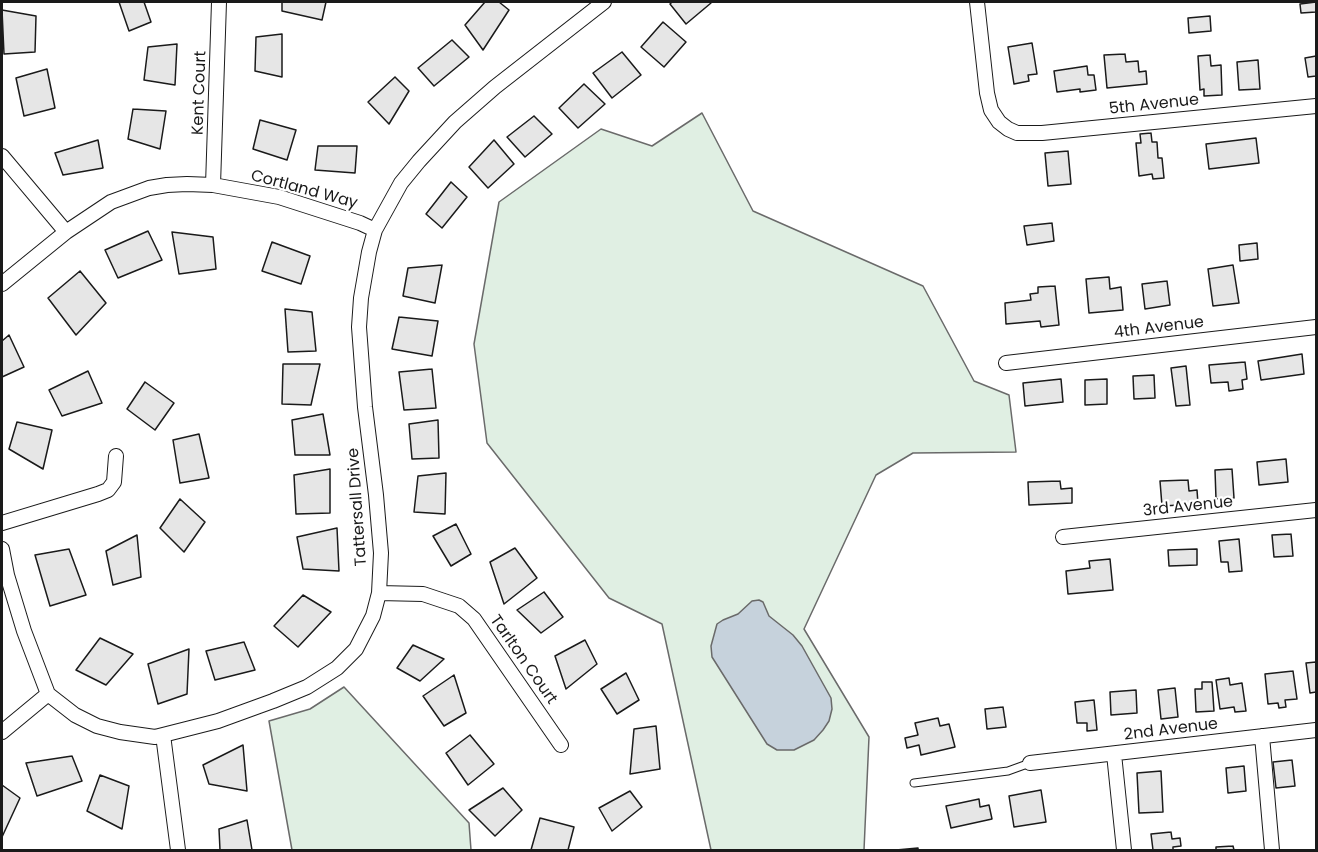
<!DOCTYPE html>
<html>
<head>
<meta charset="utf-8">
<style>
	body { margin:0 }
	#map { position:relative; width:1318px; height:852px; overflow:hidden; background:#fff; font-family:Poppins,sans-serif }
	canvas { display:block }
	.frame { position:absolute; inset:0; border:3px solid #1a1a1a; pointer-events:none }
</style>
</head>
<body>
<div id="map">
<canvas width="1318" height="852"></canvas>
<div class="frame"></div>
</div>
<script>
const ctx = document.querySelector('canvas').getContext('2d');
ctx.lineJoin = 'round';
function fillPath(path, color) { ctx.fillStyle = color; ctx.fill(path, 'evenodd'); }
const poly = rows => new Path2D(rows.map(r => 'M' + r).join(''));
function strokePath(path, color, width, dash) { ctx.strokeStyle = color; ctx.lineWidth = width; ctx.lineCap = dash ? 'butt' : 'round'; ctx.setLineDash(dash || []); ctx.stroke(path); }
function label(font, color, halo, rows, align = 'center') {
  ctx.font = font + ' Poppins,sans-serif'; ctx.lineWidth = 4.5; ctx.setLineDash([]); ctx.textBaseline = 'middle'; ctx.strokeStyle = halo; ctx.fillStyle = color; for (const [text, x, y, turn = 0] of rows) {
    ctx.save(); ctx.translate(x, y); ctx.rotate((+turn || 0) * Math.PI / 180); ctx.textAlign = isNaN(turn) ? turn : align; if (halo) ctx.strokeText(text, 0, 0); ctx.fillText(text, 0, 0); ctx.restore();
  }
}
const green = poly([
	[702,113,753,211,923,286,974,381,1009,395,1016,452,913,453,876,475,804,629,869,737,864,850,711,850,662,624,609,598,487,443,474,344,499,202,601,129,652,146,702,113],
	[344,687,469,823,471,850,292,850,269,721,310,709,344,687]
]);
fillPath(green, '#e0efe3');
strokePath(green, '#6a6a6a', 1.5);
const water = poly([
	[759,600,763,602,769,616,793,635,802,646,831,698,832,709,829,721,823,730,814,740,794,750,777,750,767,744,712,657,711,646,717,624,723,620,738,614,752,601,759,600]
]);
fillPath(water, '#c6d2dc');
strokePath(water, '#6a6a6a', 1.5);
const building = poly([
	[119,2,144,2,151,22,129,31,119,2],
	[282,2,326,2,322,20,282,11,282,2],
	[485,2,499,2,509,10,483,50,465,25,485,2],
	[672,2,711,2,711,3,686,24,670,4,672,2],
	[1316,2,1316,12,1301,13,1300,4,1316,2],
	[2,10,36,16,35,52,4,54,2,10],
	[1210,16,1211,31,1189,33,1188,18,1210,16],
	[663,22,686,42,664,67,641,47,663,22],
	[282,34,282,77,255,71,256,37,282,34],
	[452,40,469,57,434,86,418,68,452,40],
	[1032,43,1037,74,1028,75,1029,81,1014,84,1008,47,1032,43],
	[177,44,175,85,144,80,148,47,177,44],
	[622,52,641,75,612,98,593,73,622,52],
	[1125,54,1126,62,1138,61,1139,72,1146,71,1147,84,1107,88,1104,55,1125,54],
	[1210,55,1211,66,1221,65,1222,95,1204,96,1204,89,1200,90,1198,56,1210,55],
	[1316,56,1316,76,1308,77,1305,58,1316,56],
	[1258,60,1260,89,1239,90,1237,62,1258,60],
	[1087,66,1088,75,1094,75,1096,90,1080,92,1080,89,1057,92,1054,71,1087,66],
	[47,69,55,108,24,116,16,78,47,69],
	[395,77,409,91,389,124,368,102,395,77],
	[584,84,605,104,578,128,559,108,584,84],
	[133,109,166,111,160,149,128,139,133,109],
	[534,116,552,134,525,157,507,137,534,116],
	[260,120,296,130,287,160,253,149,260,120],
	[1151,133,1152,142,1157,142,1158,158,1162,158,1164,178,1153,179,1152,174,1139,176,1136,143,1141,143,1140,134,1151,133],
	[1256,138,1259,163,1209,169,1206,144,1256,138],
	[98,140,103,168,63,175,55,153,98,140],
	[494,140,514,164,488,188,469,167,494,140],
	[318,146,357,146,355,173,315,170,318,146],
	[1068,151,1071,184,1048,186,1045,153,1068,151],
	[451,182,467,197,442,228,426,214,451,182],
	[1052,223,1054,241,1027,245,1024,226,1052,223],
	[148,231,162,260,118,278,105,250,148,231],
	[172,232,213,237,216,269,179,274,172,232],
	[272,242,310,256,301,284,262,271,272,242],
	[1257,243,1258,259,1240,261,1239,245,1257,243],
	[442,265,435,303,403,296,408,268,442,265],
	[1233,265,1239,303,1213,306,1208,269,1233,265],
	[80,271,106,303,76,335,48,298,80,271],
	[1109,277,1110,289,1121,287,1123,310,1089,313,1086,279,1109,277],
	[1167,281,1170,305,1145,309,1142,284,1167,281],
	[1055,286,1059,325,1041,327,1040,321,1006,324,1005,303,1031,300,1030,294,1038,293,1038,287,1055,286],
	[285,309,312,312,316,351,288,352,285,309],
	[399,317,438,321,432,356,392,349,399,317],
	[9,335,24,367,2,377,2,341,9,335],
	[1302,354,1304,374,1261,380,1258,361,1302,354],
	[1245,362,1247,379,1242,380,1243,389,1229,391,1228,382,1211,383,1209,365,1245,362],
	[283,364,320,364,311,405,282,404,283,364],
	[1186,366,1190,405,1176,406,1171,368,1186,366],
	[432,369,436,408,404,410,399,372,432,369],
	[88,371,102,403,62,416,49,390,88,371],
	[1154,375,1155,398,1134,399,1133,376,1154,375],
	[1061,379,1063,402,1025,406,1023,383,1061,379],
	[1107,379,1107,404,1085,405,1085,380,1107,379],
	[145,382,174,403,155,430,127,409,145,382],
	[323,414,330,455,295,455,292,420,323,414],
	[438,420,439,458,412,459,409,424,438,420],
	[17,422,52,430,43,469,9,449,17,422],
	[199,434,209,478,180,483,173,440,199,434],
	[1286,459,1288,482,1259,485,1257,462,1286,459],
	[330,469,330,513,296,514,294,475,330,469],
	[1232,469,1234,498,1216,499,1215,470,1232,469],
	[446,473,445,514,414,512,418,476,446,473],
	[1188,480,1189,491,1197,490,1198,504,1162,506,1160,481,1188,480],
	[1060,481,1061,489,1072,488,1072,503,1029,505,1028,482,1060,481],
	[180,499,205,522,184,552,160,528,180,499],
	[456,524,471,554,451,566,433,536,456,524],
	[337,528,339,571,303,569,297,537,337,528],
	[1291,534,1293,556,1274,557,1272,535,1291,534],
	[137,535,141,577,113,585,106,551,137,535],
	[1239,539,1242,571,1229,572,1228,562,1221,562,1219,541,1239,539],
	[515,548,537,578,504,604,490,562,515,548],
	[69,549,86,595,50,606,35,555,69,549],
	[1197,549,1197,565,1169,566,1168,550,1197,549],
	[1110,559,1113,590,1068,594,1066,571,1090,568,1089,561,1110,559],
	[544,592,563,617,541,633,517,610,544,592],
	[303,595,331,612,298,647,274,626,303,595],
	[100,638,133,654,106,685,76,670,100,638],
	[585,640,597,664,566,689,555,656,585,640],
	[244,642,255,670,215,680,206,651,244,642],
	[413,645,444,659,420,681,397,668,413,645],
	[189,649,187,694,158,704,148,664,189,649],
	[1316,662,1316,692,1310,693,1306,663,1316,662],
	[1293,671,1297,699,1285,700,1286,707,1279,708,1278,703,1268,704,1265,674,1293,671],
	[626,673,639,700,617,714,601,689,626,673],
	[454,675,466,713,444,726,423,696,454,675],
	[1229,678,1230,685,1242,683,1246,711,1235,712,1234,707,1220,709,1216,680,1229,678],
	[1202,682,1212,682,1214,711,1196,712,1195,689,1202,689,1202,682],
	[1175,688,1178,717,1161,719,1158,690,1175,688],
	[1136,690,1137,713,1111,715,1110,692,1136,690],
	[1094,700,1097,730,1087,731,1087,723,1077,723,1075,702,1094,700],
	[1003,707,1006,727,987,729,985,709,1003,707],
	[938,718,940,726,949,724,955,747,921,755,919,745,907,748,905,738,918,735,915,723,938,718],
	[656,726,660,769,630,774,634,729,656,726],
	[470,735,494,764,468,785,446,753,470,735],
	[243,745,247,791,209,784,203,765,243,745],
	[72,756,82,781,37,796,26,763,72,756],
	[1292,760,1295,786,1276,788,1273,762,1292,760],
	[1244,766,1246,791,1228,793,1226,768,1244,766],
	[1161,771,1163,812,1139,813,1137,773,1161,771],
	[100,775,129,786,122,829,87,811,100,775],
	[2,785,20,798,2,837,2,785],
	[503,788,522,810,495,836,469,810,503,788],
	[1041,790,1046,822,1014,827,1009,796,1041,790],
	[630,791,642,807,612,831,599,808,630,791],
	[979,799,980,807,989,805,992,819,951,828,946,806,979,799],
	[540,818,574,827,568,850,531,850,540,818],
	[247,820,252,850,220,850,219,829,247,820],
	[1171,832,1172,839,1180,838,1181,846,1173,847,1173,850,1153,850,1151,834,1171,832],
	[1233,846,1234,850,1216,850,1216,847,1233,846],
	[918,848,918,850,896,850,918,848]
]);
fillPath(building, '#e6e6e6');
strokePath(building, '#1a1a1a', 1.5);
const lane = poly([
	[914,783,1008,771,1030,763]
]);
const street = poly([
	[977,2,987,93,991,110,999,122,1008,129,1017,133,1042,133,1316,106],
	[2,156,66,232],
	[213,185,219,2],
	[2,284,66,232,111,202,149,188,167,185,187,184,213,185,279,197,360,223,375,230],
	[1006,363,1316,327],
	[2,523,98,494,108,490,114,482,116,456],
	[1063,537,1316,510],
	[2,549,7,575,24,631,48,694,75,715,97,726,120,732,155,737,218,721,273,701,307,687,337,668,356,649,373,616,379,593,381,553,376,495,365,407,359,327,361,298,369,252,375,230,401,183,419,161,455,122,495,87,604,2],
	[379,593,423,594,459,606,474,619,561,745],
	[2,732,48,694],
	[163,735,178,850],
	[1262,736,1272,850],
	[1114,754,1124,850],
	[1030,763,1316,730]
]);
strokePath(lane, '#1a1a1a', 9);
strokePath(street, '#1a1a1a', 16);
strokePath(lane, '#fff', 7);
strokePath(street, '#fff', 14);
label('16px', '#1a1a1a', '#fff', [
	["Kent Court",200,93,-88],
	["5th Avenue",1154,105,-6],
	["Cortland Way",304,190,15],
	["4th Avenue",1159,328,-7],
	["Tattersall Drive",358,507,-94],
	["3rd Avenue",1188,507,-6],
	["Tarlton Court",523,660,55],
	["2nd Avenue",1171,730,-7]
]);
</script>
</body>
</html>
